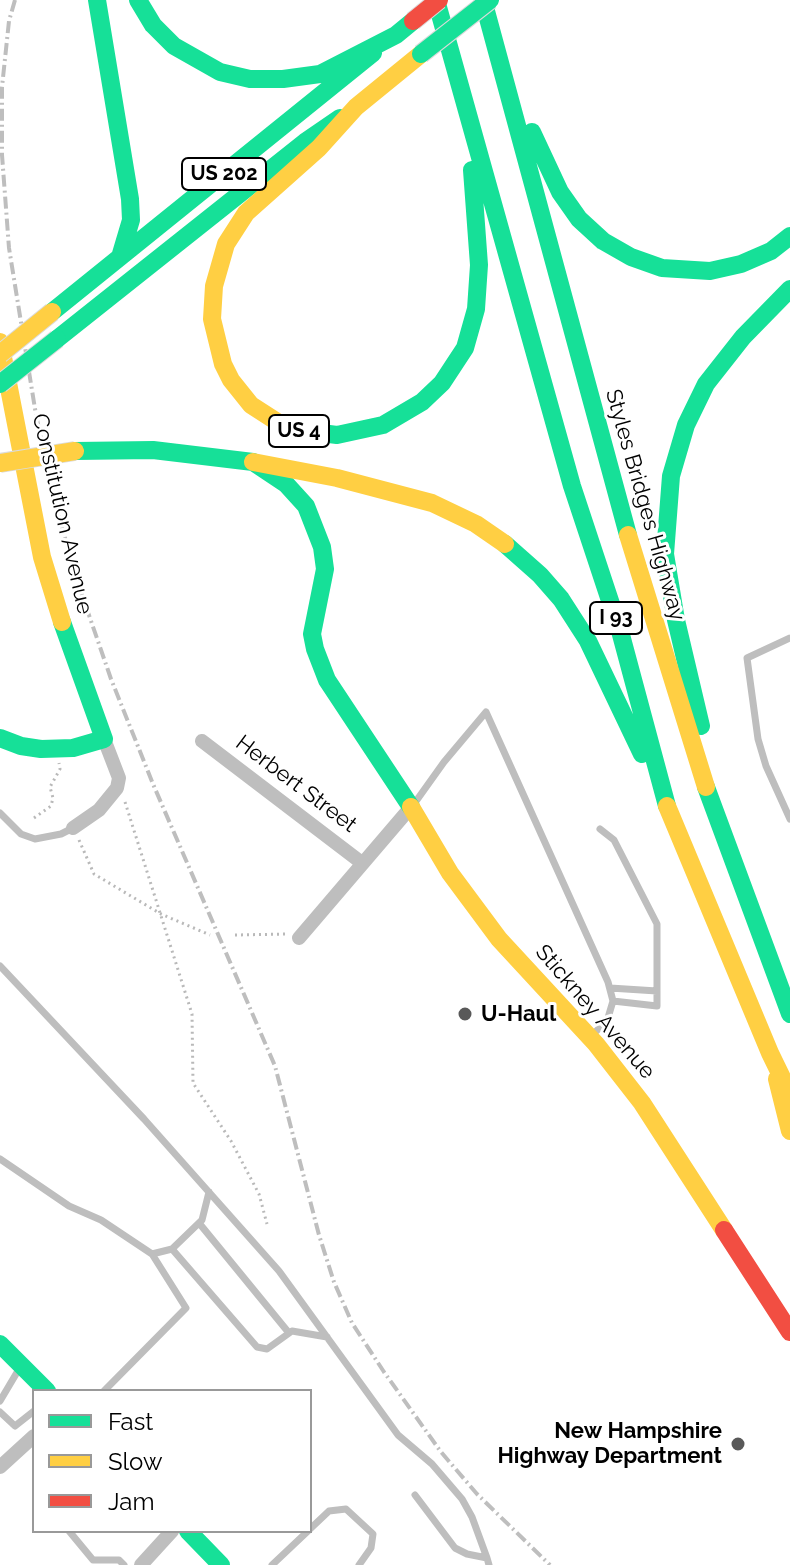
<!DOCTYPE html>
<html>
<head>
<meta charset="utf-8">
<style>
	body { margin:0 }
	#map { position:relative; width:790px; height:1565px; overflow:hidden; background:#fff; font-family:Raleway,sans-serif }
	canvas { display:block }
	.legend { position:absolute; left:32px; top:1389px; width:280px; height:144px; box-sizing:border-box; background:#fff; border:2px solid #999; margin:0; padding:10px 14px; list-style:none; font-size:24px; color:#000 }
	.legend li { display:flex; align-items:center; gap:16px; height:40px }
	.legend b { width:40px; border:2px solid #999 }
</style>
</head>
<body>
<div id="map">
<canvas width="790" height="1565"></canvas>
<ul class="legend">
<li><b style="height:10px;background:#16e098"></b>Fast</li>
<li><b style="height:10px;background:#ffcf43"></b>Slow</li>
<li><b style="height:10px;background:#f24e42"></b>Jam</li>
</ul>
</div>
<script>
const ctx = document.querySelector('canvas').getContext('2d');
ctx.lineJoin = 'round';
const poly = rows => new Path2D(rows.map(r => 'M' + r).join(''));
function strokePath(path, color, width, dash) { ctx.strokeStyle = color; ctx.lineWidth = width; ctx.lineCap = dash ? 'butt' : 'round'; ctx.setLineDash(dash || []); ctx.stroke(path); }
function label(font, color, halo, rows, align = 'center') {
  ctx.font = font + ' Raleway,sans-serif'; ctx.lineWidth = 6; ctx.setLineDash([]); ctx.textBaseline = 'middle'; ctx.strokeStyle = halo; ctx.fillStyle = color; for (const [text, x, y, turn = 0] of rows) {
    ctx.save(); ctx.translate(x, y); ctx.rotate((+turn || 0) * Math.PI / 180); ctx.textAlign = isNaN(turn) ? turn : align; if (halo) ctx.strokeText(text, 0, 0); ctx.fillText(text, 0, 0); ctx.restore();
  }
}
strokePath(poly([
	[125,802,192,1014,193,1083,231,1141,259,1194,267,1224],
	[34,818,51,806,53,798,50,787,60,769,59,763],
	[79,840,94,874,161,914,210,935],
	[235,935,287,934]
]), '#b9b9b9', 3, [2, 4]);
strokePath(poly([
	[790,638,747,658,758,739,766,766,790,819],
	[414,804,444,762,486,712,608,982,613,1001,607,1021,591,1036],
	[0,813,21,834,35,839,61,834,73,828],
	[600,829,614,840,657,924,657,1006,613,1001],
	[0,966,144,1119,279,1271,398,1435,432,1464,462,1499,472,1517,487,1558],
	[610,988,657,991],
	[0,1159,69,1206,101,1220,152,1254,172,1249],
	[209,1192,202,1220,172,1249,257,1347,267,1349,292,1331,327,1337],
	[199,1223,289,1333],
	[104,1391,186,1308,152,1254],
	[0,1401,19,1369],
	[0,1412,15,1426,34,1411],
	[415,1495,455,1548,467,1554,487,1558,489,1565],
	[310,1529,329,1511,346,1509,373,1534,371,1548,359,1565],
	[69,1531,93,1560,119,1560,124,1565],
	[272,1565,308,1531]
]), '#bebebe', 7);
strokePath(poly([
	[202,741,362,863],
	[73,828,99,810,117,788,119,778,104,739],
	[299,938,411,807],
	[0,1467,34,1436],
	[141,1565,172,1531]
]), '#bebebe', 14);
strokePath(poly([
	[97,0,130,199,131,220,120,257],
	[138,0,153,25,174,46,220,72,250,79,283,79,320,74,396,35,413,21],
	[436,0,572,486,620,631,667,806],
	[483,0,628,535],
	[532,132,560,192,579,219,603,241,631,257,662,268,710,271,741,264,771,251,790,236],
	[52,312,373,53],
	[57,339,305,142,340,118],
	[282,425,290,429,337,435,383,425,422,402,442,383,465,348,476,309,479,265,472,170],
	[75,451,153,450,253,462,286,484,306,506,322,547,325,569,312,634,315,649,327,680,411,807],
	[505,544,540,575,561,599,588,641,642,754],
	[701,726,676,620,665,554,671,476,686,425,706,384,743,337,790,289],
	[0,738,21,746,41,749,73,748,104,739,62,622],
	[706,787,790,1014],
	[0,1344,47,1391],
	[188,1531,221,1565]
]), '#16e098', 18);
strokePath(poly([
	[0,342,42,557,62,622],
	[282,425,251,405,231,380,223,364,212,319,214,286,226,244,246,213,319,148,356,107,421,54],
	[253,462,337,478,432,503,476,524,505,544],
	[628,535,706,787],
	[667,806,770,1053,790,1094],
	[411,807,450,873,499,939,596,1044,642,1103,724,1230],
	[777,1079,790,1131]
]), '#ffcf43', 18);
strokePath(poly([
	[724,1230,790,1332]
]), '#f24e42', 18);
strokePath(poly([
	[15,0,9,21,2,87,2,155,9,248,36,415,58,514,81,592,111,679,153,784,275,1066,319,1235,334,1282,352,1323,384,1372,441,1452,477,1494,550,1565]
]), '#bebebe', 4, [12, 4, 2, 4]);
const fastBridge = poly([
	[421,54,490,0],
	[0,384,57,339]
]);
const slowBridge = poly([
	[0,354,52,312],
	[0,463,75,451]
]);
const jamBridge = poly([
	[413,21,439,0]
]);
strokePath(fastBridge, '#dbdbdb', 20, []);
strokePath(slowBridge, '#dbdbdb', 20, []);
strokePath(jamBridge, '#dbdbdb', 20, []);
strokePath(fastBridge, '#16e098', 18);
strokePath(slowBridge, '#ffcf43', 18);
strokePath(jamBridge, '#f24e42', 18);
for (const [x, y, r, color] of [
	[465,1014,8,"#595959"],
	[738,1444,8,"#595959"]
]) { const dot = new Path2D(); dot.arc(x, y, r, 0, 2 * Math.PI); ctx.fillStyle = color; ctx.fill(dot); strokePath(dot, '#fff', 3); }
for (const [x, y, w] of [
	[224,174,84],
	[299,431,60],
	[616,618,52]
]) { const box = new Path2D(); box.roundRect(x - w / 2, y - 16, w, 32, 6); ctx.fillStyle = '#fff'; ctx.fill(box); strokePath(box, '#000', 2); }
label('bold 20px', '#000', null, [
	["US 202",224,174],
	["US 4",299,431],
	["I 93",616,618]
]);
label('22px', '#000', '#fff', [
	["Styles Bridges Highway",645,505,74],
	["Constitution Avenue",62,514,77],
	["Herbert Street",296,784,37],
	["Stickney Avenue",595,1012,49]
]);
label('bold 22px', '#000', '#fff', [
	["U-Haul",481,1014],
	["New Hampshire",722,1431,"right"],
	["Highway Department",722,1456,"right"]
], 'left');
</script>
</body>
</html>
